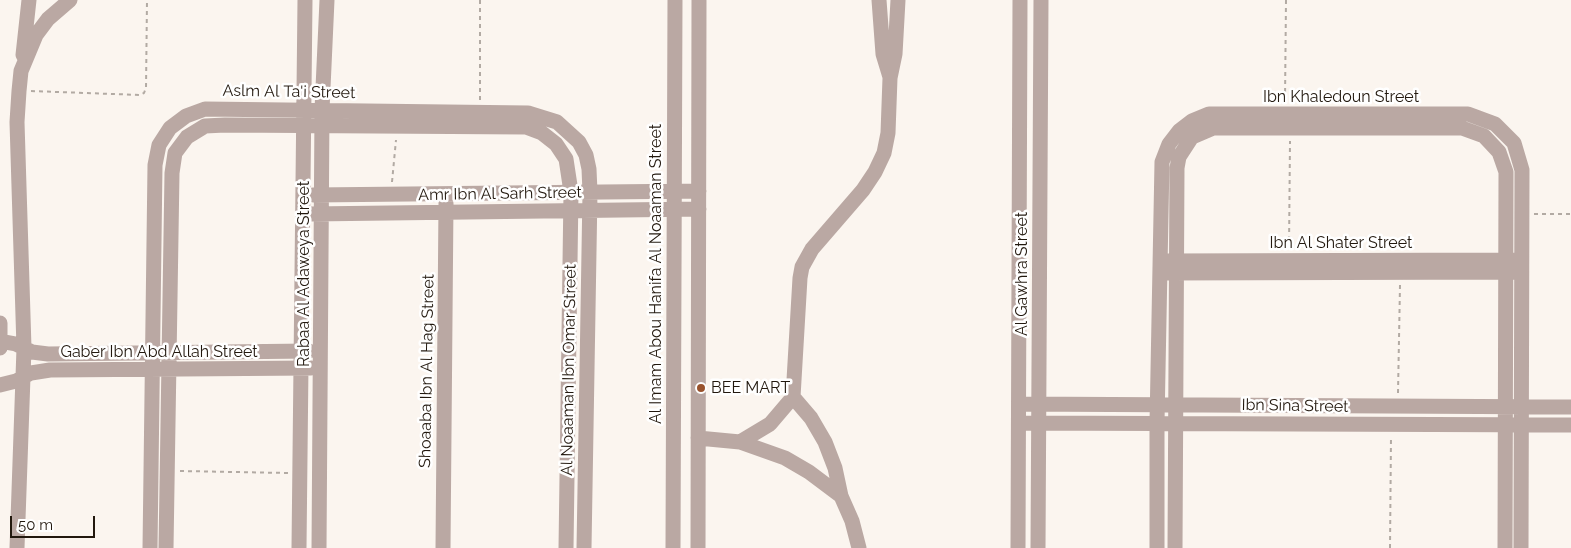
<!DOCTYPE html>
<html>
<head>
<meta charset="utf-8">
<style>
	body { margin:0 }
	#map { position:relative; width:1571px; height:548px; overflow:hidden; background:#fbf5ef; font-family:Raleway,sans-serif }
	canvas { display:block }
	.scale { position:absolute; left:10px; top:516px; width:85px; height:22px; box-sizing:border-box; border:2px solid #22180e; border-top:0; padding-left:6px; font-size:15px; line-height:18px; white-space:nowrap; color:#22180e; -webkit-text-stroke:4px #fff; paint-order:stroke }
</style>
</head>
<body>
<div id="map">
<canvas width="1571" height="548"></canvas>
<div class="scale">50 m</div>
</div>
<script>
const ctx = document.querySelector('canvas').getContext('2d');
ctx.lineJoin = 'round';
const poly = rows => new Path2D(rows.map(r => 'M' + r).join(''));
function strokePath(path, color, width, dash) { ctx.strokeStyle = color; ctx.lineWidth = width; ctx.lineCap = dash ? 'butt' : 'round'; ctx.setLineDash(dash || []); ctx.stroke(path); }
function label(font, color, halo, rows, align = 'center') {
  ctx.font = font + ' Raleway,sans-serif'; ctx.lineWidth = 5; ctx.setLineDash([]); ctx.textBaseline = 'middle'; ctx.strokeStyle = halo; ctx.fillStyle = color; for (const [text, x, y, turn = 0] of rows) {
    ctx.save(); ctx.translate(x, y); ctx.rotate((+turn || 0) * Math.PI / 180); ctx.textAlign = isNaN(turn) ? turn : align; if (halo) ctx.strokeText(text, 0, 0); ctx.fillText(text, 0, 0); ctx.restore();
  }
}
strokePath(poly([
	[480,0,480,100],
	[31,91,140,95,144,93,146,88,147,0],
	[1285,100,1286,0],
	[392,182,396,140],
	[1534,214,1571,214],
	[1289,248,1290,141],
	[1398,393,1400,285],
	[180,471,288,473],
	[1390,548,1391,437]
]), '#b2aaa3', 2, [4, 4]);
strokePath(poly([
	[879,0,883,54,890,77],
	[23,55,29,0],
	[313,195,699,191],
	[311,214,699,209],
	[1166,261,1516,260],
	[1167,273,1516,272],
	[0,323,0,348],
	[0,341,16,344,32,352,48,354,309,351],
	[0,385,16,381,31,373,50,370,311,368],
	[793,397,811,418,825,442,835,468,841,496],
	[1019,404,1571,407],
	[1019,423,1571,425],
	[698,438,740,442,785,458,809,472,841,496,852,521,859,548],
	[740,442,770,424,793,397,800,278,802,267,812,249,863,190,875,172,884,153,888,133,890,78,895,54,898,0],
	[17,548,24,348,17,122,19,91,21,71,36,35,48,19,70,0],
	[150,548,155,165,159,145,170,128,186,116,205,109,528,113,557,122,579,142,586,155,589,169,590,192,584,548],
	[166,548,172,173,175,153,187,137,205,126,225,125,526,127,542,133,556,144,566,159,571,192,566,548],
	[299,548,305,0],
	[319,548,322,110,327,0],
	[443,548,446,203],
	[673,548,675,0],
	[698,548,699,0],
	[1018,548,1020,0],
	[1038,548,1041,0],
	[1157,548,1157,423,1162,162,1169,144,1179,131,1192,121,1209,114,1468,114,1495,124,1514,143,1522,170,1521,548],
	[1175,548,1177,168,1179,157,1192,137,1213,128,1462,128,1484,136,1499,152,1506,172,1505,548]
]), '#baa8a3', 15);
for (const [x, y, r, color] of [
	[701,388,5,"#99522c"]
]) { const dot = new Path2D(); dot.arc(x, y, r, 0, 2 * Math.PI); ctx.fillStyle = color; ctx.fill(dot); strokePath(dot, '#fff', 2); }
label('16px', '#22180e', '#fff', [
	["Aslm Al Ta'i Street",289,92,1],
	["Ibn Khaledoun Street",1341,97],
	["Amr Ibn Al Sarh Street",500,194,-1],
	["Ibn Al Shater Street",1341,243],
	["Rabaa Al Adaweya Street",304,274,-90],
	["Al Imam Abou Hanifa Al Noaaman Street",656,274,-90],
	["Al Gawhra Street",1022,274,-90],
	["Gaber Ibn Abd Allah Street",159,352],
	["Al Noaaman Ibn Omar Street",569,370,-89],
	["Shoaaba Ibn Al Hag Street",427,371,-89],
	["Ibn Sina Street",1295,406,1]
]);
label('16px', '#22180e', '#fff', [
	["BEE MART",711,388]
], 'left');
</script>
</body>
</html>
